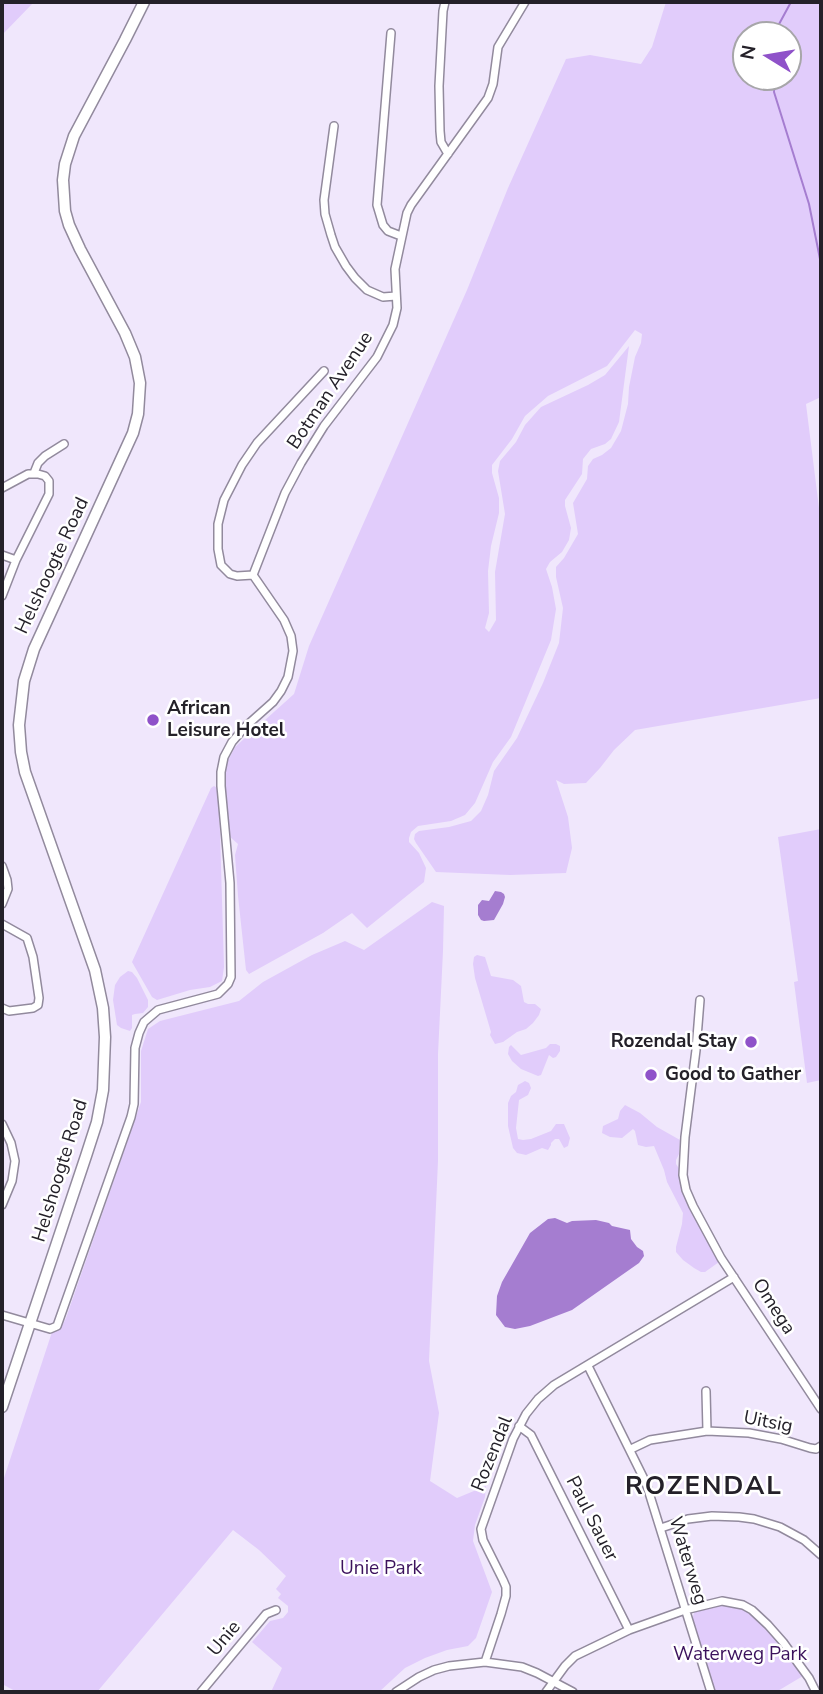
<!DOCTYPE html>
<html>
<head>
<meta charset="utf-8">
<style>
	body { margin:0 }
	#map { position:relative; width:823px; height:1694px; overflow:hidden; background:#f0e7fc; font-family:"Nunito Sans",sans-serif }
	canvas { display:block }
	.frame { position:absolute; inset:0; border:4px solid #242129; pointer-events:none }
	.north { position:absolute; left:732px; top:21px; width:70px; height:70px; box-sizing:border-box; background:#fff; border:2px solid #a7a6a9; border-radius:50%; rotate:281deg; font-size:19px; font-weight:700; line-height:28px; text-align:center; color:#242129 }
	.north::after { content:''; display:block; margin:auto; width:24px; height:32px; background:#8f52c9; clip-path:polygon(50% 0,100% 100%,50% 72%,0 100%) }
</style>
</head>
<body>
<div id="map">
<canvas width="823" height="1694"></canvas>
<div class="frame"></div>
<div class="north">N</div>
</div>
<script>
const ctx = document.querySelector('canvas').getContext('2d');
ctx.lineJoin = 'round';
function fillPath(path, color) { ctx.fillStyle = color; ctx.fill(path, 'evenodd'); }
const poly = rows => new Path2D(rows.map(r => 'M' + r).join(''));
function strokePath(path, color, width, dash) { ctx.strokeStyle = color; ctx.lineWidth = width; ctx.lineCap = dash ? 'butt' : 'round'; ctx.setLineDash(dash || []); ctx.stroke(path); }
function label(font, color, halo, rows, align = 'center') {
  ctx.font = font + ' "Nunito Sans",sans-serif'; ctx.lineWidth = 5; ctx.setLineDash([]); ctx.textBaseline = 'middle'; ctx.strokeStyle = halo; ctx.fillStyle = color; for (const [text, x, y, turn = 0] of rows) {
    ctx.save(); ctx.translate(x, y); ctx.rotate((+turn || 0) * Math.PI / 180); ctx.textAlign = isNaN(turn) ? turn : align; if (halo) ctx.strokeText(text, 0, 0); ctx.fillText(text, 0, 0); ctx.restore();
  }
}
fillPath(poly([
	[2,2,34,2,2,35],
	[666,2,821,2,821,397,806,404,821,524,821,698,635,730,614,750,600,768,586,783,564,784,556,780,568,817,572,848,566,873,510,875,436,872,416,843,414,839,415,834,419,831,449,827,471,821,481,811,488,795,494,771,517,738,543,683,559,643,563,608,556,577,556,567,564,558,578,534,573,503,587,479,588,466,593,459,602,455,611,448,621,431,628,404,629,387,635,357,641,343,642,334,635,330,607,366,548,396,525,416,512,439,492,465,492,473,499,498,499,513,491,546,488,571,489,613,485,628,489,632,496,620,495,572,505,514,498,471,500,461,516,442,525,425,541,407,588,385,605,375,629,346,619,422,611,439,605,444,591,449,583,459,582,474,565,500,565,506,571,528,569,540,562,552,550,562,546,569,552,587,556,609,551,640,511,737,493,762,475,803,465,815,451,821,418,826,411,832,409,838,409,842,419,853,426,868,424,882,367,928,352,913,323,933,249,974,246,970,238,896,235,855,238,844,229,836,224,795,225,766,235,747,294,694,309,646,467,290,508,188,566,59,590,55,641,64,652,47],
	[746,35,788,35,788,77,746,77],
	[214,786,217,788,219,799,224,967,222,981,210,987,190,990,157,1000,152,997,132,962,211,788],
	[821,829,821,1080,807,1083,794,982,798,981,778,837],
	[432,902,444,906,443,951,438,1054,438,1161,429,1361,439,1413,430,1481,457,1498,486,1486,485,1497,475,1525,473,1541,492,1592,476,1638,468,1646,447,1650,425,1658,405,1668,379,1692,271,1692,282,1668,252,1642,270,1621,283,1618,288,1612,288,1606,278,1598,281,1594,276,1589,286,1576,259,1550,233,1530,97,1692,17,1692,2,1684,2,1484,52,1332,62,1326,66,1318,141,1102,141,1051,148,1029,160,1021,239,1001,263,982,312,955,345,941,364,950],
	[477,955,485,957,491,976,513,980,521,986,524,1002,528,1004,535,1004,541,1009,539,1015,533,1023,526,1029,517,1032,503,1042,495,1044,490,1035,491,1032,475,978,473,964,474,957],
	[128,971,132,972,137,978,148,1000,148,1007,143,1013,135,1014,132,1015,132,1028,130,1031,121,1028,117,1025,113,1000,115,985,120,977],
	[550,1044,556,1044,560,1046,560,1051,556,1057,553,1058,549,1055,541,1075,538,1076,521,1069,512,1061,508,1054,509,1047,511,1045,521,1055,546,1048],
	[525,1081,529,1083,531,1088,528,1095,519,1100,516,1128,518,1139,523,1140,531,1139,551,1131,556,1124,564,1124,570,1138,568,1146,564,1148,559,1139,555,1139,551,1143,551,1145,548,1150,542,1148,526,1155,517,1153,513,1148,508,1126,508,1103,511,1096,516,1092,518,1085],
	[625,1105,640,1113,657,1127,680,1140,679,1154,676,1160,676,1164,680,1170,719,1262,705,1272,701,1272,694,1268,683,1260,676,1252,676,1247,682,1224,683,1213,667,1182,664,1170,654,1146,646,1147,638,1145,635,1131,633,1129,622,1138,610,1137,602,1133,603,1126,618,1119,620,1111],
	[717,1605,727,1605,741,1608,752,1615,776,1640,803,1676,776,1692,714,1692,692,1620,694,1613,696,1611]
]), '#e1ccfb');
fillPath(poly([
	[495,891,501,892,504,894,505,897,503,904,494,920,484,921,481,920,478,915,478,905,482,900,489,901],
	[555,1218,567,1223,572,1221,596,1220,609,1223,612,1226,630,1230,631,1239,637,1247,643,1251,644,1256,639,1263,572,1310,530,1326,515,1329,505,1327,496,1315,497,1296,502,1282,530,1233,548,1219]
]), '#a57dd0');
strokePath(poly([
	[777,35,778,26,791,2],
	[775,77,774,92,809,204,821,264]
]), '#a57dd0', 2);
const minor = poly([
	[445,2,443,11,439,86,440,131,441,142,448,154],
	[391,33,377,205,383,225,388,231,401,236],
	[334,126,324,200,325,214,331,235,335,247,346,266,355,278,367,290,383,297,396,296],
	[34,473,38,463,45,456,64,444],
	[2,488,28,474,38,474,45,476,49,481,49,494,16,560],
	[2,555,16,560,2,596],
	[253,575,285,493,301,463,324,426,377,357,393,325,397,308,395,269,407,213,411,205,488,98,493,84,498,47,525,2],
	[253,575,237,576,230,574,221,565,218,549,218,524,224,500,242,465,257,443,324,371],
	[2,866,7,880,8,889,2,904],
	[2,924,27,938,33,957,39,998,38,1005,33,1008,9,1011,2,1008],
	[700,1000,696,1050,685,1137,683,1175,686,1190,693,1206,721,1258,821,1409],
	[2,1124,11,1143,15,1161,12,1181,2,1205],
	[2,1315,50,1329,57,1326,131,1117,134,1104,135,1048,139,1033,144,1022,158,1010,218,994,228,984,231,977,230,883,221,786,221,772,224,757,232,742,245,727,273,702,281,691,288,677,293,651,291,636,284,620,253,575],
	[588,1366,646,1483,711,1692],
	[706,1391,707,1431],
	[519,1426,531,1435,536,1445,629,1630],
	[631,1449,650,1440,707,1431,749,1433,781,1439,810,1448,816,1449,821,1446],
	[661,1528,688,1519,712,1516,739,1517,754,1519,780,1527,804,1540,821,1555],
	[485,1662,501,1614,506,1596,506,1587,503,1580,483,1540,481,1529,513,1439,526,1414,538,1399,554,1385,734,1277],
	[201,1692,266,1614,276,1610],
	[396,1692,419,1677,434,1670,449,1666,485,1662,522,1667,537,1673,573,1692],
	[546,1692,565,1666,575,1656,629,1630,685,1610,722,1601,743,1605,752,1610,768,1625,783,1642,798,1663,809,1678,816,1692]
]);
const major = poly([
	[2,1407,86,1156,97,1122,103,1090,105,1037,103,1008,95,970,25,772,21,752,19,725,24,681,34,649,133,433,138,414,140,383,135,357,125,333,80,249,69,225,65,211,63,180,65,164,74,136,125,40,144,2]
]);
strokePath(minor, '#928a9d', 10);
strokePath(major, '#928a9d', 13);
strokePath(minor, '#fff', 7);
strokePath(major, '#fff', 10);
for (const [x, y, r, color] of [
	[153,720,7,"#8f52c9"],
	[751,1042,7,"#8f52c9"],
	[651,1075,7,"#8f52c9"]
]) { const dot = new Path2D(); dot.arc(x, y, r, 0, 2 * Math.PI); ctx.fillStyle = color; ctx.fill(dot); strokePath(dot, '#fff', 2.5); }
label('19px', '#242129', '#fff', [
	["Botman Avenue",331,391,-56],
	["Helshoogte Road",53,566,-65],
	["Helshoogte Road",61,1171,-73],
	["Omega",773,1307,57],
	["Uitsig",768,1423,11],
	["Rozendal",493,1454,-68],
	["Paul Sauer",591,1519,63],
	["Waterweg",687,1561,73],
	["Unie",225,1639,-50]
]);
label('bold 19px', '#242129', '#fff', [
	["African",167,709],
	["Leisure Hotel",167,731],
	["Rozendal Stay",737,1042,"right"],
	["Good to Gather",665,1075]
], 'left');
label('19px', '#3b115c', '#fff', [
	["Unie Park",381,1569],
	["Waterweg Park",740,1655]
]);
ctx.letterSpacing = '2px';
label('bold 26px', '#242129', '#fff', [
	["ROZENDAL",704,1488]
]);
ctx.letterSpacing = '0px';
</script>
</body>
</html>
